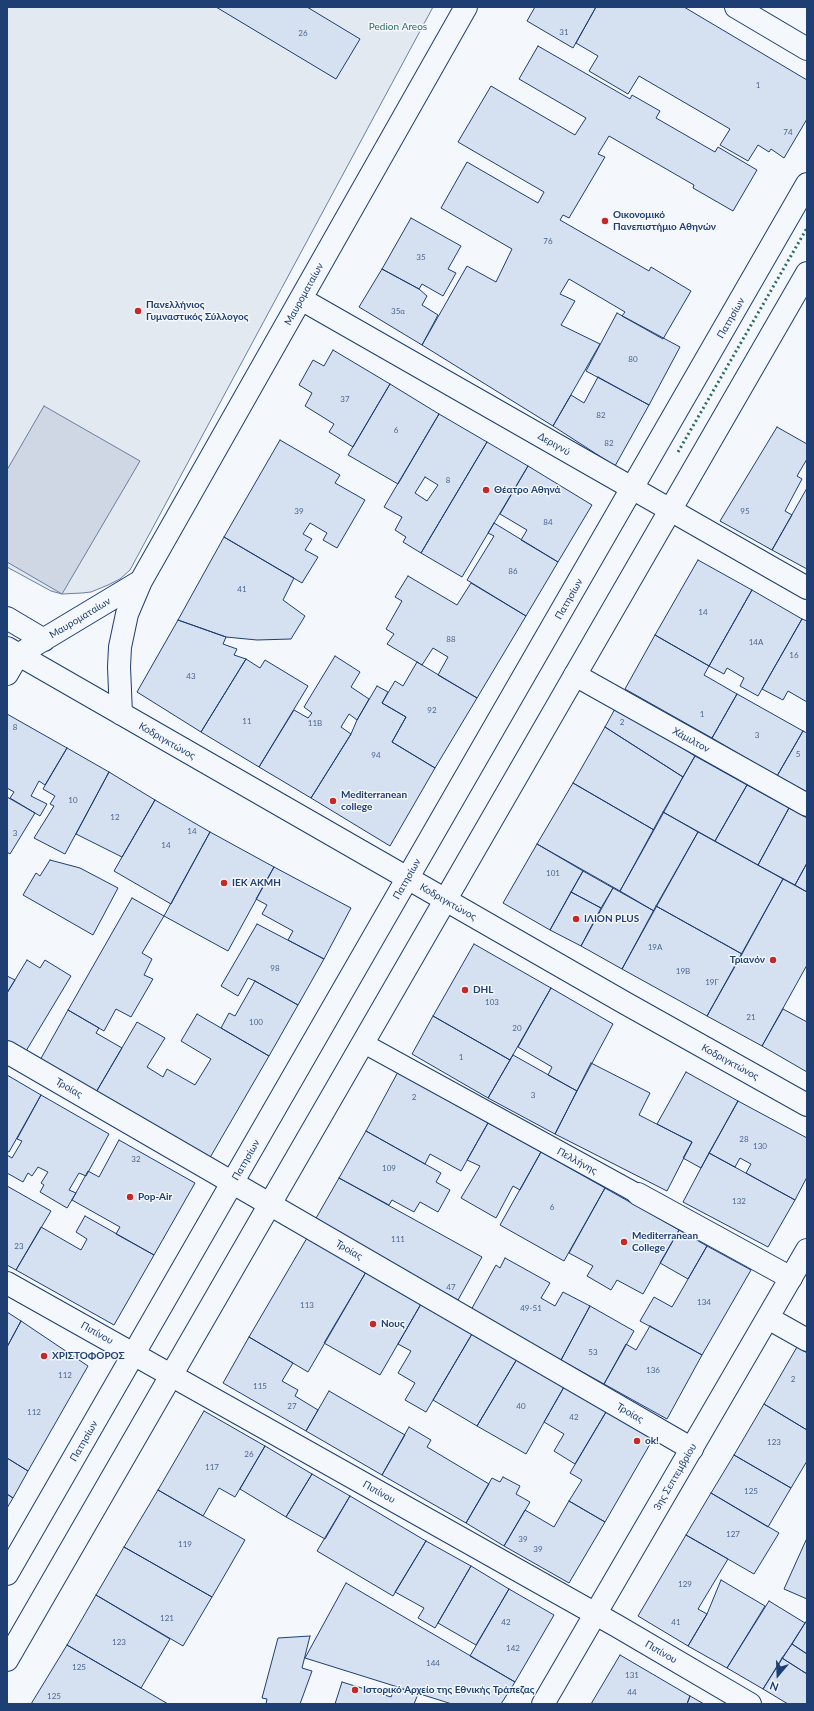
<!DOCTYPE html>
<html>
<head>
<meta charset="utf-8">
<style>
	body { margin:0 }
	#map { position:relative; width:814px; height:1711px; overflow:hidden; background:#f4f7fb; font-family:Lato,sans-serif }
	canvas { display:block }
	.frame { position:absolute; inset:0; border:8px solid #1d3f73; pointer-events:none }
	.north { position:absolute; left:758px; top:1655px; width:40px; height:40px; -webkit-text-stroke:3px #f4f7fb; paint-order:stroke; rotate:199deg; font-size:11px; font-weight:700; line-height:16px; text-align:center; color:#1d3f73 }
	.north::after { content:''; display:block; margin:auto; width:14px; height:18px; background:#1d3f73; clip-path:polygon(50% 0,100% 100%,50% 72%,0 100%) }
</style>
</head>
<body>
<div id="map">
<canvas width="814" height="1711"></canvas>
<div class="frame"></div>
<div class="north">N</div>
</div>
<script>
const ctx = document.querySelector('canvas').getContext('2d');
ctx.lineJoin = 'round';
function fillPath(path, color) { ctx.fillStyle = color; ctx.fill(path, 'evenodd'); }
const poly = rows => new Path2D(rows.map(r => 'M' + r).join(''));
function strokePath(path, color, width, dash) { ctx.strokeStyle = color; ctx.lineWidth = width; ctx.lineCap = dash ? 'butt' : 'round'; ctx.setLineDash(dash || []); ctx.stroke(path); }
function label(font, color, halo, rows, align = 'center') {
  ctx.font = font + ' Lato,sans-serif'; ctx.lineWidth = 3; ctx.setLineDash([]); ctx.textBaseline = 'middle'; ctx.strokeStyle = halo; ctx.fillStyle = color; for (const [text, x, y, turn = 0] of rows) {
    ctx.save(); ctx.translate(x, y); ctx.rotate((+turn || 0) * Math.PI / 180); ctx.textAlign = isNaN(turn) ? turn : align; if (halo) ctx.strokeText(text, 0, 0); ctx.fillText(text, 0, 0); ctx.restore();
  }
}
const green = poly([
	[7,7,433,7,130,570,120,579,108,585,91,592,82,593,62,594,51,591,7,567,7,7]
]);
fillPath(green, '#e3e9f0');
strokePath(green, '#687fa3', 1);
const water = poly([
	[44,406,140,461,62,594,7,562,7,470,44,406]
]);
fillPath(water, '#cfd7e4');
strokePath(water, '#687fa3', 1);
const building = poly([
	[216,7,307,7,360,39,336,79,216,7],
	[535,7,596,7,573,48,527,21,535,7],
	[596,7,684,7,807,80,807,119,784,158,771,149,769,152,758,145,748,161,720,145,730,129,639,76,628,94,589,71,598,56,576,43,596,7],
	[538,46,630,99,632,95,660,111,656,118,715,152,718,147,757,170,733,211,693,188,694,185,609,136,598,154,605,157,569,218,563,215,560,220,649,271,651,267,691,291,663,339,622,316,625,312,569,279,560,294,575,301,561,325,600,344,553,426,422,345,467,266,496,282,512,249,441,208,467,162,538,203,544,192,458,142,491,86,575,135,586,118,519,79,538,46],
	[411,218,461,246,448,269,456,273,443,296,422,284,419,289,382,269,411,218],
	[382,269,419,289,427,296,422,305,438,315,422,345,359,307,382,269],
	[617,313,680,347,649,405,586,371,617,313],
	[333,350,390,384,353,447,329,432,334,424,305,406,312,393,299,385,313,360,324,366,333,350],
	[598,377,649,405,615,466,553,426,571,395,584,403,598,377],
	[390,384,439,414,398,484,348,455,390,384],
	[439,414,487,442,421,553,403,542,406,537,395,530,402,517,384,507,439,414],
	[425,477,438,485,427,501,415,493,425,477],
	[777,427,807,444,807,459,797,476,802,479,785,511,792,515,772,550,720,521,777,427],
	[280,440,340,475,335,483,365,500,337,548,323,540,327,533,310,523,303,534,312,539,305,550,318,557,302,583,224,537,280,440],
	[487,442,528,466,462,577,421,553,487,442],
	[528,466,592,505,558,562,521,540,527,530,500,514,528,466],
	[807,488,807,569,772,550,807,488],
	[494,523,558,562,526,616,467,580,494,536,488,533,494,523],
	[224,537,294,578,283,600,305,616,291,639,257,640,226,637,178,620,224,537],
	[698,560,752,590,709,666,655,635,698,560],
	[408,576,457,605,471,583,526,616,477,698,438,675,448,657,433,648,422,665,387,644,394,634,386,629,402,601,395,597,408,576],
	[752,590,802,619,758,696,740,686,744,678,727,668,724,674,709,666,752,590],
	[802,619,807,621,807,702,788,691,783,700,762,689,802,619],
	[178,620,226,637,223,644,237,649,234,655,246,659,201,732,137,692,178,620],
	[655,635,709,666,704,675,737,694,712,738,625,689,655,635],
	[335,656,360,672,351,687,369,699,357,720,349,714,341,727,351,734,311,798,259,767,294,710,308,718,312,713,304,707,335,656],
	[246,659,260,668,265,660,308,686,259,767,201,732,246,659],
	[417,662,477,698,435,768,392,742,406,717,382,703,395,681,403,686,417,662],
	[377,686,388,692,382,703,406,717,392,742,435,768,390,846,311,798,351,734,357,720,377,686],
	[737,694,803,731,777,776,712,738,737,694],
	[616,707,695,756,683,777,605,727,616,707],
	[7,714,67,748,45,785,39,781,31,796,47,804,40,816,10,798,14,792,7,788,7,714],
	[605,727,683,777,654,830,573,783,605,727],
	[803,731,807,733,807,792,777,776,803,731],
	[67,748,109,772,65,854,34,838,54,806,50,804,55,796,43,789,67,748],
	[695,756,747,785,715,841,663,812,695,756],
	[109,772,155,800,122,857,76,834,109,772],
	[573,783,654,830,620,891,537,844,573,783],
	[747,785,789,808,758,865,715,841,747,785],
	[7,797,35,813,10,854,7,852,7,797],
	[155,800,210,832,171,904,114,871,155,800],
	[789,808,807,818,807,863,795,885,758,865,789,808],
	[663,812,698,832,654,911,620,891,663,812],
	[210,832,274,867,228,951,164,916,210,832],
	[698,832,783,879,742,954,656,906,698,832],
	[537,844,583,871,550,930,503,903,537,844],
	[50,860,80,868,118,888,93,935,23,895,36,873,40,876,50,860],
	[807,863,807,892,795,885,807,863],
	[274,867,351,908,324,959,288,940,293,931,262,914,267,905,256,899,274,867],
	[583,871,613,888,601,908,571,892,583,871],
	[783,879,807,892,807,965,762,1046,707,1016,783,879],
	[613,888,654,911,622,969,581,946,613,888],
	[571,892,601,908,581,946,550,930,571,892],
	[132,898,164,916,142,953,152,959,144,975,153,979,131,1017,116,1009,104,1031,68,1010,132,898],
	[656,906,742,954,707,1016,622,969,656,906],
	[257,924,324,959,298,1005,255,981,248,978,238,996,221,986,257,924],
	[474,944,551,988,510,1060,433,1016,474,944],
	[27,960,40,968,45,960,71,976,26,1051,7,1040,7,993,27,960],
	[7,976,15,980,7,993,7,976],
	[255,981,298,1005,269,1056,221,1028,229,1013,235,1016,255,981],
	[551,988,613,1024,577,1091,548,1075,552,1067,518,1047,551,988],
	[783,1009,807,1022,807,1072,762,1046,783,1009],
	[68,1010,99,1028,96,1033,122,1048,95,1094,39,1062,68,1010],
	[197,1014,269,1056,208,1161,95,1094,137,1022,165,1038,147,1067,163,1077,167,1069,195,1085,211,1059,181,1041,197,1014],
	[433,1016,510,1060,488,1098,412,1054,433,1016],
	[513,1055,577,1091,555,1134,488,1098,513,1055],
	[591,1063,650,1093,639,1115,692,1142,667,1191,555,1134,591,1063],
	[398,1072,488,1123,461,1171,430,1154,425,1164,366,1131,398,1072],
	[686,1072,738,1101,701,1168,683,1158,692,1142,657,1124,686,1072],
	[7,1075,41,1095,9,1152,7,1151,7,1075],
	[41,1095,109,1134,86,1176,79,1173,69,1190,76,1193,67,1208,40,1192,44,1185,41,1183,48,1172,38,1167,32,1176,28,1173,23,1182,7,1173,7,1155,12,1158,22,1141,17,1139,41,1095],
	[738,1101,807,1138,807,1177,795,1200,746,1173,751,1164,740,1158,735,1167,709,1153,738,1101],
	[488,1123,541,1152,520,1190,513,1186,496,1218,461,1198,480,1166,467,1160,488,1123],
	[366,1131,441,1173,436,1182,450,1190,438,1212,420,1202,414,1212,392,1200,389,1205,339,1178,366,1131],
	[119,1140,195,1183,154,1255,116,1234,120,1227,72,1200,88,1171,99,1177,119,1140],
	[541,1152,605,1188,564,1261,500,1225,541,1152],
	[709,1153,795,1200,768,1247,683,1202,709,1153],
	[339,1178,482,1257,458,1300,315,1220,339,1178],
	[7,1186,51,1211,16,1270,7,1265,7,1186],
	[605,1188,679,1230,643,1294,617,1280,611,1290,587,1276,593,1266,569,1253,605,1188],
	[85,1216,154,1255,114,1325,16,1270,41,1227,81,1250,87,1239,76,1232,85,1216],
	[679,1230,707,1246,688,1279,660,1263,679,1230],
	[307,1238,366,1272,308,1372,249,1337,307,1238],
	[707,1246,751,1270,702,1355,640,1321,654,1297,672,1307,707,1246],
	[505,1258,550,1283,541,1298,555,1306,563,1292,590,1306,561,1360,471,1310,496,1265,500,1268,505,1258],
	[366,1272,421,1304,380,1375,324,1343,366,1272],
	[421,1304,472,1334,426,1412,405,1400,415,1383,398,1373,411,1351,398,1344,421,1304],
	[590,1306,634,1331,604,1384,561,1360,590,1306],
	[7,1312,21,1321,7,1347,7,1312],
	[21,1321,88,1366,28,1471,7,1458,7,1347,21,1321],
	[650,1326,702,1355,667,1419,604,1384,626,1344,636,1350,650,1326],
	[472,1334,517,1359,477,1426,433,1400,472,1334],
	[249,1337,293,1363,282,1381,298,1390,295,1396,318,1410,306,1431,223,1383,249,1337],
	[797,1347,807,1353,807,1430,764,1404,797,1347],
	[517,1359,564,1387,526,1454,477,1426,517,1359],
	[564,1387,606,1412,575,1464,554,1451,564,1434,544,1422,564,1387],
	[329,1391,405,1435,382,1475,306,1431,329,1391],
	[764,1404,807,1430,807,1461,791,1488,734,1455,764,1404],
	[204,1411,265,1446,235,1497,219,1488,203,1516,158,1490,204,1411],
	[606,1412,653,1439,605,1522,569,1501,582,1480,570,1473,606,1412],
	[409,1427,431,1440,427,1447,489,1484,466,1523,382,1475,409,1427],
	[265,1446,312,1474,286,1517,240,1489,265,1446],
	[734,1455,791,1488,768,1527,711,1493,734,1455],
	[7,1458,28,1471,13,1498,7,1494,7,1458],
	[312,1474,350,1496,325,1539,286,1517,312,1474],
	[503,1477,520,1486,516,1494,530,1502,504,1546,466,1523,492,1478,500,1482,503,1477],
	[158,1490,245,1540,212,1597,124,1547,158,1490],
	[711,1493,779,1533,754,1574,686,1535,711,1493],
	[7,1494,13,1498,7,1508,7,1494],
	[350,1496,426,1541,393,1596,317,1551,350,1496],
	[569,1501,605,1522,569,1583,504,1546,525,1510,554,1527,569,1501],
	[686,1535,728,1559,698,1609,707,1614,688,1646,638,1616,686,1535],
	[807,1538,807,1599,784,1589,807,1538],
	[426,1541,471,1566,435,1628,418,1618,424,1608,395,1592,426,1541],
	[124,1547,212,1597,183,1646,96,1595,124,1547],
	[471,1566,509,1589,476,1645,438,1623,471,1566],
	[721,1580,765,1606,727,1668,688,1646,707,1614,721,1580],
	[346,1583,515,1682,501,1704,452,1704,305,1658,346,1583],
	[509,1589,554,1615,515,1682,470,1656,509,1589],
	[96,1595,170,1639,141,1688,67,1645,96,1595],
	[769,1601,805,1623,763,1689,727,1668,769,1601],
	[807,1620,807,1654,792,1644,807,1620],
	[310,1636,302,1668,312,1671,300,1704,266,1704,267,1699,262,1698,278,1638,310,1636],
	[792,1644,807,1654,807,1674,782,1658,792,1644],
	[67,1645,141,1688,168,1704,31,1704,67,1645],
	[620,1655,690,1696,687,1704,591,1704,620,1655],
	[782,1658,807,1674,807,1704,788,1704,763,1689,782,1658],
	[342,1682,391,1697,395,1687,418,1694,414,1704,335,1704,342,1682],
	[690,1696,704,1704,687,1704,690,1696]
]);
fillPath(building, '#d5e0f0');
strokePath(building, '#1d3f73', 1);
const pedestrian = poly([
	[363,1043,638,1194]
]);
const minor = poly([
	[736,7,807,49],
	[575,675,807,805],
	[7,1052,692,1449],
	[638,1194,791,1278],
	[768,1318,807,1340]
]);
const tertiary = poly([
	[7,674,18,655],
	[7,1283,617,1626,750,1704]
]);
const secondary = poly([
	[301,299,807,588],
	[7,618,44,640],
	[7,648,625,1003,807,1105],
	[18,655,141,581],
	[121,714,119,667,120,647,127,614,141,581,466,7],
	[543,1704,807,1250]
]);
const primary = poly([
	[7,1574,807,184],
	[7,1660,807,273]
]);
strokePath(pedestrian, '#1d3f73', 21);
strokePath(minor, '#1d3f73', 24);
strokePath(tertiary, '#1d3f73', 24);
strokePath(secondary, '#1d3f73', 24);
strokePath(primary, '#1d3f73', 24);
strokePath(pedestrian, '#f4f7fb', 19);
strokePath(minor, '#f4f7fb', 22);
strokePath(tertiary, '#f4f7fb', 22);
strokePath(secondary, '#f4f7fb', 22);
strokePath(primary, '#f4f7fb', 22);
strokePath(poly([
	[678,452,807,228]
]), '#2c6c60', 3, [2, 3]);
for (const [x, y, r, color] of [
	[605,221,4,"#c62828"],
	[138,311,4,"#c62828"],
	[486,490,4,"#c62828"],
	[333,801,4,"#c62828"],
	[224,883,4,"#c62828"],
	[576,919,4,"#c62828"],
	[773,960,4,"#c62828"],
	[465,990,4,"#c62828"],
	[130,1197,4,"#c62828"],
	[624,1242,4,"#c62828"],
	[373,1324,4,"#c62828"],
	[44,1356,4,"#c62828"],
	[637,1441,4,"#c62828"],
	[355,1690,4,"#c62828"]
]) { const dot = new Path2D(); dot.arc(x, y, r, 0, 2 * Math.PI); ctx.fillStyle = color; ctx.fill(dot); strokePath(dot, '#f4f7fb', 1.5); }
label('8px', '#4b6792', null, [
	["31",564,32],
	["26",303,33],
	["1",758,85],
	["74",788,132],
	["76",548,241],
	["35",421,257],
	["35α",398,311],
	["80",633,359],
	["37",345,399],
	["82",601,415],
	["6",396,430],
	["82",609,443],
	["8",448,480],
	["39",299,511],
	["95",745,511],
	["84",548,522],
	["86",513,571],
	["41",242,589],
	["14",703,612],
	["88",451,639],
	["14Α",756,642],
	["16",794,655],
	["43",191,676],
	["92",432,710],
	["1",702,714],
	["11",247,721],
	["2",622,722],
	["11Β",315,723],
	["8",15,727],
	["3",757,735],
	["5",798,754],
	["94",376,755],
	["10",73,800],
	["12",115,817],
	["14",192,831],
	["3",15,833],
	["14",166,845],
	["101",553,873],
	["19Α",655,947],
	["98",275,968],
	["19Β",683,971],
	["19Γ",712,982],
	["103",492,1002],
	["21",751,1017],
	["100",256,1022],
	["20",517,1028],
	["1",461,1057],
	["3",533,1095],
	["2",414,1097],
	["28",744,1139],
	["130",760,1146],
	["32",136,1159],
	["109",389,1168],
	["132",739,1201],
	["6",552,1207],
	["111",398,1239],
	["23",19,1246],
	["47",451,1287],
	["134",704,1302],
	["113",307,1305],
	["49-51",531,1308],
	["53",593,1352],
	["136",653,1370],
	["112",65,1375],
	["2",793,1379],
	["115",260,1386],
	["27",292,1406],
	["40",521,1406],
	["112",34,1412],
	["42",574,1417],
	["123",774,1442],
	["26",249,1454],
	["117",212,1467],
	["125",751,1491],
	["127",733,1534],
	["39",523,1539],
	["119",185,1544],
	["39",538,1549],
	["129",685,1584],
	["121",167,1618],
	["42",506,1622],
	["41",676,1622],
	["123",119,1642],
	["142",513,1648],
	["144",433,1663],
	["125",79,1667],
	["131",632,1675],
	["44",632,1692],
	["125",54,1696]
]);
label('10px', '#2c6c60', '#f4f7fb', [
	["Pedion Areos",398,27]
]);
label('bold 10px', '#1d3f73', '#f4f7fb', [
	["Οικονομικό",613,215],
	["Πανεπιστήμιο Αθηνών",613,227],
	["Πανελλήνιος",146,305],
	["Γυμναστικός Σύλλογος",146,317],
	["Θέατρο Αθηνά",494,490],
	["Mediterranean",341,795],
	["college",341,807],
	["ΙΕΚ ΑΚΜΗ",232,883],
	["ΙΛΙΟΝ PLUS",584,919],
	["Τριανόν",765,960,"right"],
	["DHL",473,990],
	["Pop-Air",138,1197],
	["Mediterranean",632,1236],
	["College",632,1248],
	["Νους",381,1324],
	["ΧΡΙΣΤΟΦΟΡΟΣ",52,1356],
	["ok!",645,1441],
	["Ιστορικό Αρχείο της Εθνικής Τράπεζας",363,1690]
], 'left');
label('10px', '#1d3f73', '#f4f7fb', [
	["Μαυροματαίων",304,294,-61],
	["Πατησίων",731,318,-60],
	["Δεριγνύ",554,444,30],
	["Πατησίων",569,599,-60],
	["Μαυροματαίων",80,618,-31],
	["Χάμιλτον",691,740,29],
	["Κοδριγκτώνος",167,741,30],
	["Πατησίων",407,879,-60],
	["Κοδριγκτώνος",448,902,30],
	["Κοδριγκτώνος",730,1062,29],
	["Τροίας",69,1088,30],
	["Πατησίων",246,1160,-60],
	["Πελλήνης",577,1161,29],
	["Τροίας",349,1250,30],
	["Πιπίνου",97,1333,29],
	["Τροίας",630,1413,30],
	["Πατησίων",84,1441,-60],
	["3ης Σεπτεμβρίου",675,1477,-60],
	["Πιπίνου",379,1492,29],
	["Πιπίνου",661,1652,30]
]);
</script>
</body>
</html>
